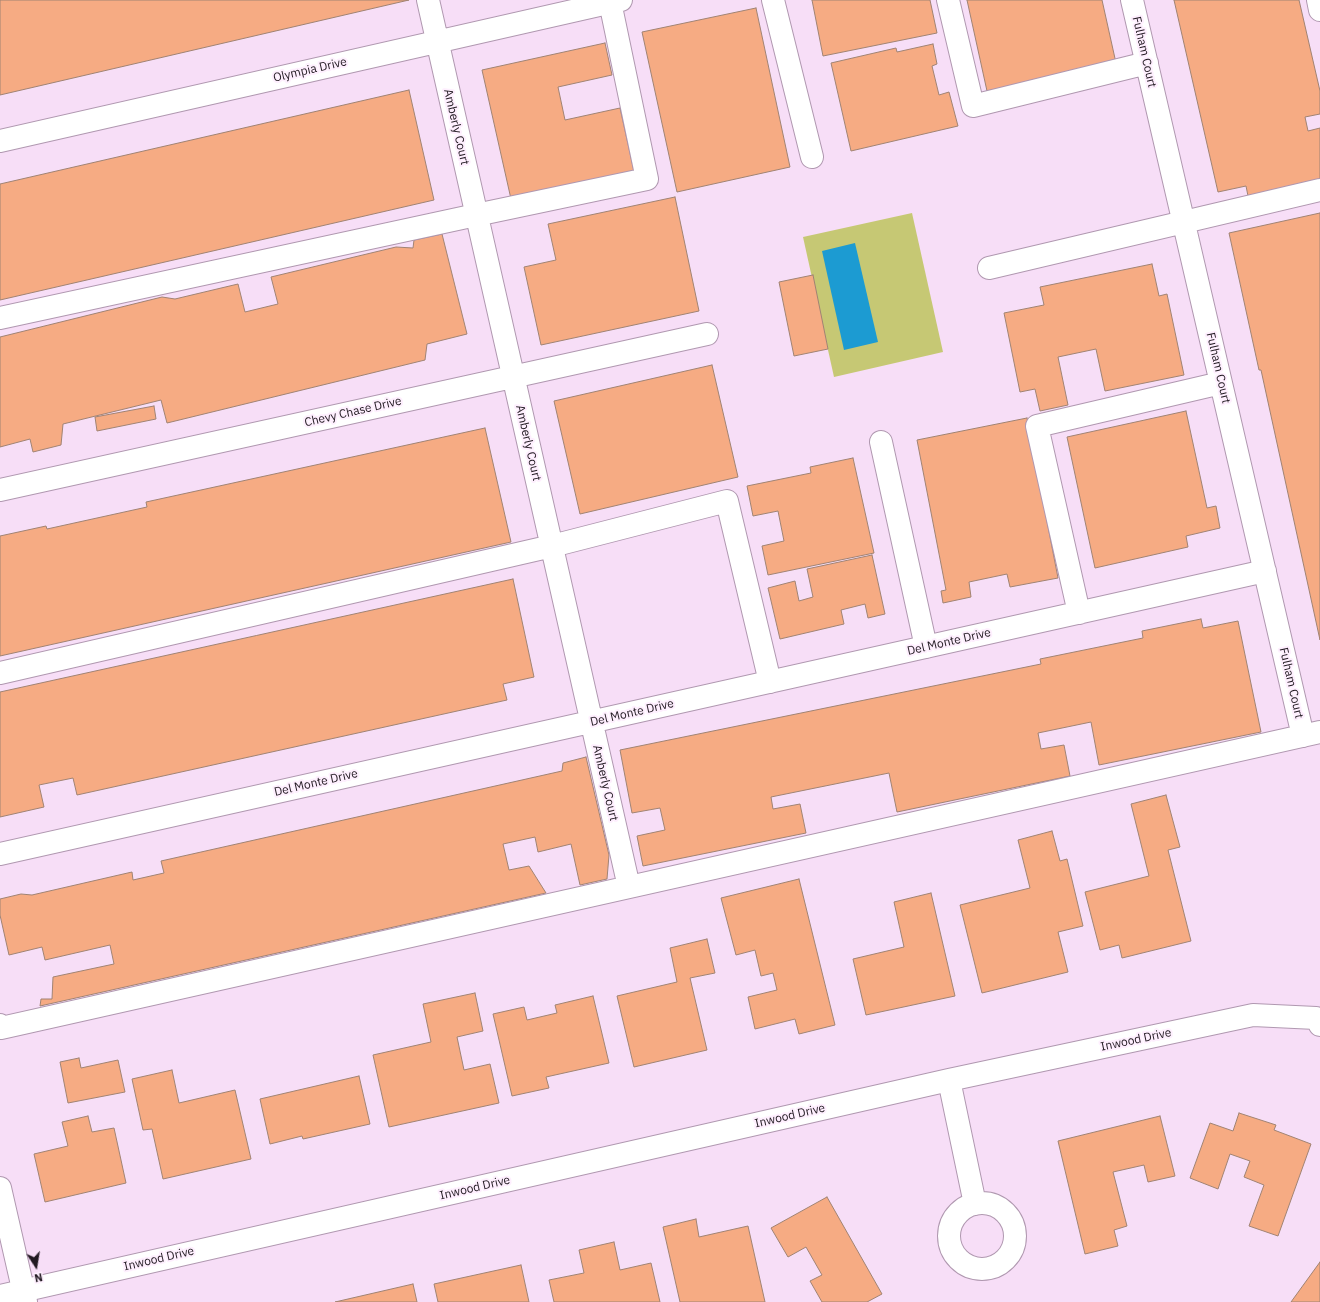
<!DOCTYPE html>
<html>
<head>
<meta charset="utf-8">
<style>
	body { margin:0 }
	#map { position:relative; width:1320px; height:1302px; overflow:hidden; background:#f7def7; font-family:"IBM Plex Sans",sans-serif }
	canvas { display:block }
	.north { position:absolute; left:16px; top:1246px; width:40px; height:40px; -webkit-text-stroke:3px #feeffe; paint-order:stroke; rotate:168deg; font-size:11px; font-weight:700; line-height:16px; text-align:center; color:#211921 }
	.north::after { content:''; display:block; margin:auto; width:14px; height:18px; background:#211921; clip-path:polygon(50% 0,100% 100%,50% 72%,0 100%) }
</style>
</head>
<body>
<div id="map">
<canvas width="1320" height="1302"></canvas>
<div class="north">N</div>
</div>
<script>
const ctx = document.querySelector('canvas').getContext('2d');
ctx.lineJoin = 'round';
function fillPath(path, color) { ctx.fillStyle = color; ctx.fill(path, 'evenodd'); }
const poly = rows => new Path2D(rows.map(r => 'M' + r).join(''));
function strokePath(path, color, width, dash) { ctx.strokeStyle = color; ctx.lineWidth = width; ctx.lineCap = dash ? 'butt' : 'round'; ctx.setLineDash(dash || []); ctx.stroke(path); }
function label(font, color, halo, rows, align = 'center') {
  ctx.font = font + ' "IBM Plex Sans",sans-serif'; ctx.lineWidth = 4; ctx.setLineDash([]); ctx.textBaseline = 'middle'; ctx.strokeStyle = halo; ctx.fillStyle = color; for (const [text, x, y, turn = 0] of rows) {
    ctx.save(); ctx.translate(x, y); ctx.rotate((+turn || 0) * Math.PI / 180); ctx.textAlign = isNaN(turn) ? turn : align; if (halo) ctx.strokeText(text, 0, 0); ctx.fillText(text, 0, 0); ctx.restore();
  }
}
fillPath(poly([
	[912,213,943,352,834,377,803,237]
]), '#c6c874');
fillPath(poly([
	[855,243,878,342,844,350,822,251]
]), '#1c9bd2');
const building = poly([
	[0,0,409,0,0,95,0,0],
	[812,0,930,0,937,33,823,56,812,0],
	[967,0,1102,0,1116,63,987,91,967,0],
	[1174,0,1299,0,1320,91,1320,114,1305,117,1308,131,1320,128,1320,180,1248,196,1246,186,1218,192,1174,0],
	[756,8,790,167,677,192,642,32,756,8],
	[605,43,612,75,558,87,565,120,620,108,634,171,511,199,482,70,605,43],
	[933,44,937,64,932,66,939,95,949,92,958,126,851,151,831,63,896,48,897,52,933,44],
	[409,90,434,200,0,300,0,184,409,90],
	[675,197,699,311,541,345,524,267,556,260,548,224,675,197],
	[1320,213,1320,640,1261,370,1259,370,1229,233,1320,213],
	[442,234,467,334,427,344,425,360,167,423,161,400,63,424,61,445,33,452,30,439,0,447,0,337,162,297,175,299,238,284,245,312,278,304,271,277,396,247,413,248,414,240,442,234],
	[1152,264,1159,296,1167,294,1184,375,1105,391,1096,349,1058,357,1068,405,1040,411,1035,389,1020,392,1004,313,1044,305,1040,287,1152,264],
	[813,275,828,349,794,356,779,282,813,275],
	[712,365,738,477,580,514,554,401,712,365],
	[154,406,156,419,97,431,95,417,154,406],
	[1186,411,1207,508,1216,506,1220,528,1186,536,1188,547,1095,568,1067,437,1186,411],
	[1027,418,1058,578,1010,587,1007,574,969,582,971,597,943,603,941,591,946,590,917,440,1027,418],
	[485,428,511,542,0,656,0,536,46,526,47,529,147,507,146,502,485,428],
	[853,458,874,553,768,575,762,546,784,541,778,511,753,516,747,486,811,473,810,467,853,458],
	[872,555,885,614,868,618,865,604,841,610,844,624,780,639,768,588,795,581,799,601,813,597,807,569,872,555],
	[513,579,534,677,503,684,507,700,77,795,73,778,39,785,44,807,0,817,0,692,513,579],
	[1201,619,1203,628,1238,621,1261,732,1099,765,1091,722,1038,733,1041,749,1064,745,1070,776,897,812,889,773,771,797,773,809,800,804,806,833,643,866,637,836,665,830,660,808,632,813,620,750,1041,664,1040,659,1143,638,1142,631,1201,619],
	[586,757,609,855,607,879,580,885,571,844,538,852,535,837,503,844,509,870,529,866,546,893,40,1006,41,999,52,999,53,977,114,964,110,945,45,960,42,947,9,955,0,915,0,899,21,894,32,895,132,872,133,880,164,873,161,861,562,771,563,763,586,757],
	[1166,795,1180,847,1168,850,1191,941,1122,958,1119,945,1100,950,1085,892,1149,876,1131,804,1166,795],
	[1052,831,1060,861,1067,859,1083,926,1058,932,1068,972,982,993,960,905,1030,888,1018,840,1052,831],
	[799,879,835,1025,799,1034,795,1019,755,1029,748,997,777,990,773,973,761,976,755,950,736,955,721,898,799,879],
	[931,893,955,996,866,1015,853,959,904,947,894,902,931,893],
	[707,939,715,973,690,978,707,1050,634,1067,617,996,677,982,670,948,707,939],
	[475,993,483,1031,457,1037,464,1070,490,1064,499,1103,389,1127,373,1055,431,1042,423,1004,475,993],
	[593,996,609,1063,546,1077,549,1088,512,1096,493,1014,524,1007,527,1020,557,1013,555,1005,593,996],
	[79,1058,81,1068,118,1060,125,1092,68,1103,60,1062,79,1058],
	[172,1070,179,1103,235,1090,251,1159,163,1179,152,1129,143,1130,132,1079,172,1070],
	[359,1076,370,1124,303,1139,302,1136,270,1144,260,1099,359,1076],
	[1239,1113,1276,1125,1274,1130,1311,1144,1278,1236,1249,1226,1264,1185,1244,1177,1250,1161,1230,1154,1218,1189,1190,1178,1210,1123,1233,1131,1239,1113],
	[88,1116,92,1132,114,1128,126,1183,45,1202,34,1154,68,1146,62,1122,88,1116],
	[1160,1116,1175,1176,1148,1182,1144,1165,1113,1172,1127,1226,1114,1230,1118,1246,1085,1254,1058,1141,1160,1116],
	[827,1197,882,1294,867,1302,822,1302,810,1281,822,1275,806,1247,788,1257,771,1228,827,1197],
	[696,1219,699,1237,748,1226,765,1302,680,1302,663,1227,696,1219],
	[614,1242,620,1270,651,1263,660,1302,554,1302,549,1280,584,1273,579,1250,614,1242],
	[1320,1262,1320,1302,1291,1302,1320,1262],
	[521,1265,529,1302,438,1302,434,1284,521,1265],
	[413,1284,417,1302,335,1302,413,1284]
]);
fillPath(building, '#f6ab83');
strokePath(building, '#a08373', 1);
const minor = poly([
	[428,0,629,887],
	[773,0,812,157],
	[948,0,973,106,1147,63],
	[1132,0,1303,736],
	[1318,0,1320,10],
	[0,141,621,0],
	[989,268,1320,190],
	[0,318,476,215,647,179,610,2],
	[881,442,926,647],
	[0,490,707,334],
	[1079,613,1037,426,1221,383],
	[0,673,552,546,727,501,770,682],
	[0,854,1265,571],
	[0,1025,1,1028,1320,732],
	[949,1080,975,1204],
	'949 1236a33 33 0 1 1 66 0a33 33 0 1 1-66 0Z',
	[0,1296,949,1080,1253,1015,1316,1018,1320,1025]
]);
const major = poly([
	[0,1188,26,1302]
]);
strokePath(minor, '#b098b0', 24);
strokePath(major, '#b098b0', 24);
strokePath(minor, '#fff', 22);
strokePath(major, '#fff', 22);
label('12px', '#211921', '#feeffe', [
	["Fulham Court",1144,52,77],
	["Olympia Drive",310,70,-13],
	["Amberly Court",456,127,77],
	["Fulham Court",1218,368,77],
	["Chevy Chase Drive",353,412,-13],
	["Amberly Court",528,443,77],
	["Del Monte Drive",949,642,-13],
	["Fulham Court",1291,683,77],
	["Del Monte Drive",632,713,-13],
	["Del Monte Drive",316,783,-13],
	["Amberly Court",605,783,77],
	["Inwood Drive",1136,1040,-12],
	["Inwood Drive",790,1116,-13],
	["Inwood Drive",475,1188,-13],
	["Inwood Drive",159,1259,-13]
]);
</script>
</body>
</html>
